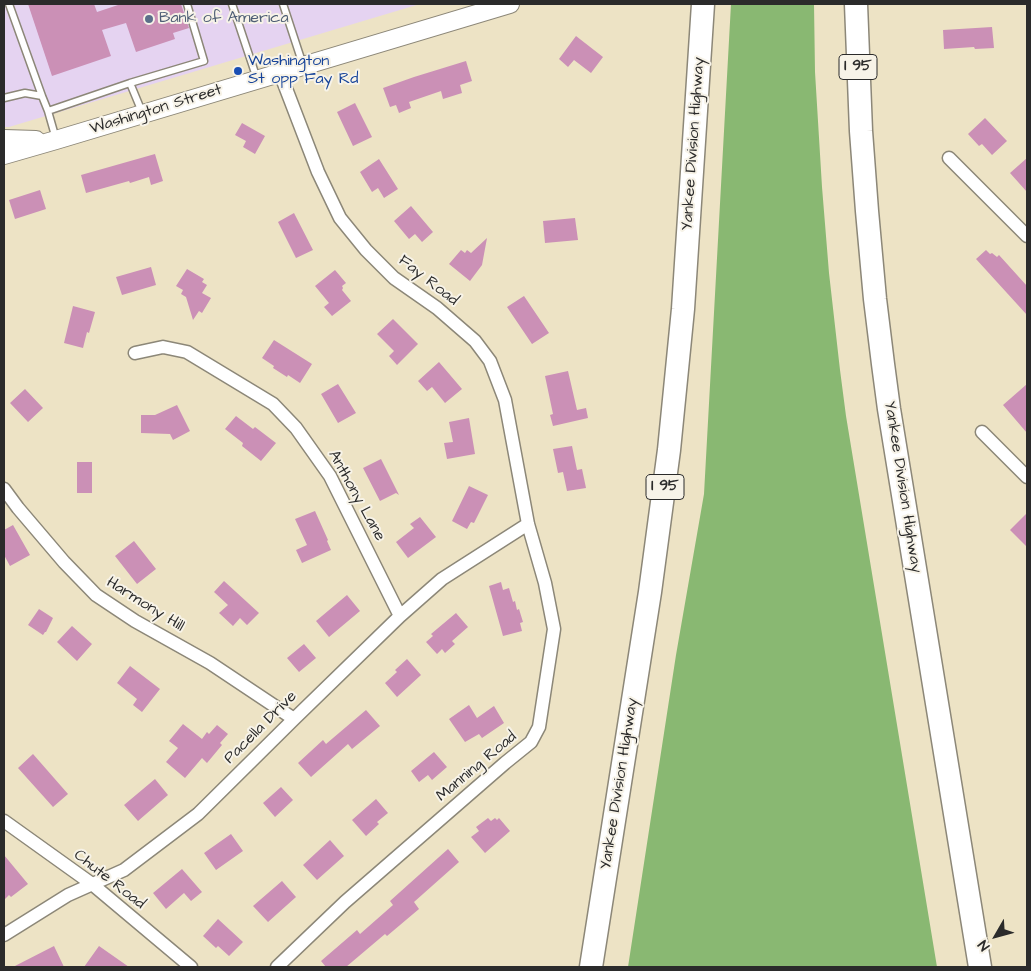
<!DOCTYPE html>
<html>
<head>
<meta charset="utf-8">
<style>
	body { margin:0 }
	#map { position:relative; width:1031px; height:971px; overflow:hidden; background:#ede3c5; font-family:"Architects Daughter",sans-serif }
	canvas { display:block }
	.frame { position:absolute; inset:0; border:5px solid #2b2b2b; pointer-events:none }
	.north { position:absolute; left:971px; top:911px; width:50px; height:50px; -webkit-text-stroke:4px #f7f3e8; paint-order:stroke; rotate:232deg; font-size:14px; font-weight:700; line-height:20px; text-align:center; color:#2b2b2b }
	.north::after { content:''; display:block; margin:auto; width:18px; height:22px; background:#2b2b2b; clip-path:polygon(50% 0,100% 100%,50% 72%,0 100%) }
</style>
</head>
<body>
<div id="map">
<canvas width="1031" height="971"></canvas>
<div class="frame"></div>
<div class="north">N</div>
</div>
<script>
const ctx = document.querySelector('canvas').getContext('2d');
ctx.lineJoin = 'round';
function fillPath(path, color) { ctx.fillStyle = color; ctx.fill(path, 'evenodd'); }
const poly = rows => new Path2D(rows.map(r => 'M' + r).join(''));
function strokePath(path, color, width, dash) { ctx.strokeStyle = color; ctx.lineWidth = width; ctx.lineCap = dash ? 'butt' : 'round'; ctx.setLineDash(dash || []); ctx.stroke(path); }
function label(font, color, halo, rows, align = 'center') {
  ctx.font = font + ' "Architects Daughter",sans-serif'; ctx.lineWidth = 4; ctx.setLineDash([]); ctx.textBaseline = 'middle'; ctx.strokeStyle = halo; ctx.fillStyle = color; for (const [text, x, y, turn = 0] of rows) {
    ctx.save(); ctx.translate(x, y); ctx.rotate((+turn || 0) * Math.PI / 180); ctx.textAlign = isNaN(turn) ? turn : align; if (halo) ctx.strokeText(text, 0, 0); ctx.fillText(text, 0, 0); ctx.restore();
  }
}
fillPath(poly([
	[4,4,420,4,9,127,4,127]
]), '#e5d3f1');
fillPath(poly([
	[731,4,814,4,815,72,822,187,829,273,840,370,846,416,937,967,628,967,676,655,704,494]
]), '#89b872');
fillPath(poly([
	[28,4,94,4,97,12,121,4,181,4,189,28,173,33,175,39,136,52,126,23,102,30,111,56,52,76],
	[992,27,994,48,975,49,974,47,944,49,943,30],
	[576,36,603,57,591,73,574,60,568,67,559,59],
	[466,61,472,81,460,85,462,93,443,99,441,91,409,102,411,108,399,113,396,105,390,107,383,88,414,77],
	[355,103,372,137,353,146,337,112],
	[985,118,1007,141,992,155,982,144,979,146,968,134],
	[242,123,265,136,255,154,243,147,246,141,235,135],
	[155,154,163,181,151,185,149,177,130,183,129,181,86,193,81,175],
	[1027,158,1027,192,1010,173],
	[379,159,398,189,384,198,378,188,372,192,360,172],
	[40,190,46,209,15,219,9,200],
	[411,206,433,232,422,242,415,234,409,239,394,221],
	[294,213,313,250,296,258,278,222],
	[575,218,578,240,545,243,543,221],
	[487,238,482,265,470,281,449,264,461,250,465,253,467,250,471,253],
	[986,250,990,254,992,253,997,257,999,255,1027,286,1027,315,976,259],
	[151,267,156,285,122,295,116,277],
	[187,269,204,279,202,282,207,285,202,293,211,298,202,313,199,311,193,320,186,297,181,294,183,290,176,286],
	[335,270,346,283,342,286,343,288,342,290,351,301,332,316,324,307,329,303,315,286],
	[524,296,549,333,532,344,507,307],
	[73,306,95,312,89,333,87,332,83,348,64,343],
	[393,319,418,344,397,365,389,356,394,351,377,334],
	[274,340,312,364,300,383,288,375,287,377,273,368,274,366,262,358],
	[439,362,462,389,445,403,432,387,427,391,418,381],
	[568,371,577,410,586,408,588,418,553,426,550,415,553,414,545,376],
	[338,384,356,413,338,423,321,394],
	[1027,384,1027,433,1003,405],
	[25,389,43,408,28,422,10,403],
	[177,405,190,431,173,440,170,434,141,433,141,415,155,415],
	[236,416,253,429,255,427,276,443,261,461,242,446,243,443,225,429],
	[469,418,475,454,447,459,444,443,453,442,449,422],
	[572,446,577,470,582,469,586,488,567,491,563,472,558,473,553,449],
	[381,459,399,495,396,493,380,501,363,468],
	[77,462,92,462,92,493,77,493],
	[469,486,488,495,474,523,471,522,467,529,452,521],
	[315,511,328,540,327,541,331,550,302,563,296,550,307,545,295,519],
	[1027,513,1027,547,1010,530],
	[420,517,436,537,408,558,396,542,414,528,410,524],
	[13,525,30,555,10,566,4,555,4,530],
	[134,541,156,569,137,584,115,556],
	[224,581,259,613,247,625,240,618,233,626,219,613,228,605,214,592],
	[501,582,503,590,509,588,513,602,515,601,517,610,519,609,523,622,520,623,522,631,503,636,489,586],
	[347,595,360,611,329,637,316,621],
	[39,609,53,618,46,632,45,632,43,635,28,625],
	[456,613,468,627,452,641,455,644,445,653,442,649,437,654,426,642,433,636,431,634],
	[72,626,92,644,77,661,57,642],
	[304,644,316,658,299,672,287,658],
	[407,659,421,675,397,697,385,683,397,672,395,670],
	[130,666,160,689,142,712,133,705,137,699,117,683],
	[469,705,477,718,494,706,504,723,482,738,479,734,465,742,449,719],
	[366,710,380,726,352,749,348,744,311,777,298,763,323,740,326,744],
	[183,724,202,739,207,732,209,734,217,725,228,734,220,743,222,745,207,763,202,758,185,778,166,762,178,748,169,741],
	[434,752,447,767,432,780,428,775,419,782,411,771],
	[33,754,68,794,53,807,18,768],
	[155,779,168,795,138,821,124,805],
	[281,787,293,800,275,817,263,803],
	[376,799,388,813,377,822,379,824,366,836,352,820],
	[488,818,491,821,495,818,497,820,499,818,510,831,485,853,471,837,479,831,476,827],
	[231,834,243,851,216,870,204,853],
	[330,840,344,856,317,880,303,865],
	[448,849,459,862,414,902,419,909,387,936,385,934,346,967,326,967,321,961,357,930,360,934,393,905,390,901],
	[4,855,28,884,11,897,9,895,4,900],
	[182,869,202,892,191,901,184,893,166,909,153,893],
	[282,881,296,897,268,922,253,906],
	[218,919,243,942,229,956,218,946,216,948,203,936],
	[54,946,64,967,13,967],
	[99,946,129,967,84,967]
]), '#cb90b6');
const lane = poly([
	[9,4,42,96],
	[232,4,257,79],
	[283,4,303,65],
	[4,98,25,93,42,96,48,111,56,139],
	[48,111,130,83],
	[142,112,130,83,204,61,187,4]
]);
const street = poly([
	[949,158,1027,236],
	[135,353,163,347,187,352,273,404,296,428,330,476,400,616],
	[982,432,1027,477],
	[4,489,18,508,64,562,96,595,135,621,210,663,294,719],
	[4,821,92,884,191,967],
	[4,935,68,895,124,870,198,814,294,719,400,616,442,579,528,524],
	[277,967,345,902,505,763,531,742,539,727,554,629,545,583,528,524,505,400,490,361,475,341,437,308,394,278,366,250,340,218,318,172,280,73]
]);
const secondary = poly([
	[4,139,36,140],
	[4,155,56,140,510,4]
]);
const highway = poly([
	[856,4,861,131,867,211,875,299,883,364,889,409,980,967],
	[591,967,650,592,669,450,683,309,703,4]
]);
strokePath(lane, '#8c8778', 9);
strokePath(street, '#8c8778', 15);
strokePath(secondary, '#8c8778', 20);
strokePath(highway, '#8c8778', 25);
strokePath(lane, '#fff', 6);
strokePath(street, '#fff', 12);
strokePath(secondary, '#fff', 18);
strokePath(highway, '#fff', 22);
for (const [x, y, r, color] of [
	[149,19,5,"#5c6f8a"],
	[238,71,5,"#1a4fb4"]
]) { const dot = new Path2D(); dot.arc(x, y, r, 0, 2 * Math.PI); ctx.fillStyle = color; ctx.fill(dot); strokePath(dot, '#f7f3e8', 2); }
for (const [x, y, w] of [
	[858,67,38],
	[665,487,38]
]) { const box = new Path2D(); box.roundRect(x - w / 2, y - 12.5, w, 25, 4); ctx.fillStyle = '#f7f3e8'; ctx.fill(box); strokePath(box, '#2b2b2b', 1); }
label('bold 15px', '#2b2b2b', null, [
	["I 95",858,67],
	["I 95",665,487]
]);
label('16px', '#4e5e75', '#f7f3e8', [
	["Bank of America",159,19]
], 'left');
label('16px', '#164399', '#f7f3e8', [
	["Washington",248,62],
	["St opp Fay Rd",248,80]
], 'left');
label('16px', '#2b2b2b', '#f7f3e8', [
	["Washington Street",156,110,-17],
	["Yankee Division Highway",694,144,-86],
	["Fay Road",428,281,38],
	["Yankee Division Highway",902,487,81],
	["Anthony Lane",356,496,61],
	["Harmony Hill",145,605,32],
	["Pacella Drive",261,728,-45],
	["Manning Road",477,767,-40],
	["Yankee Division Highway",620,784,-81],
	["Chute Road",109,880,38]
]);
</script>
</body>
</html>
